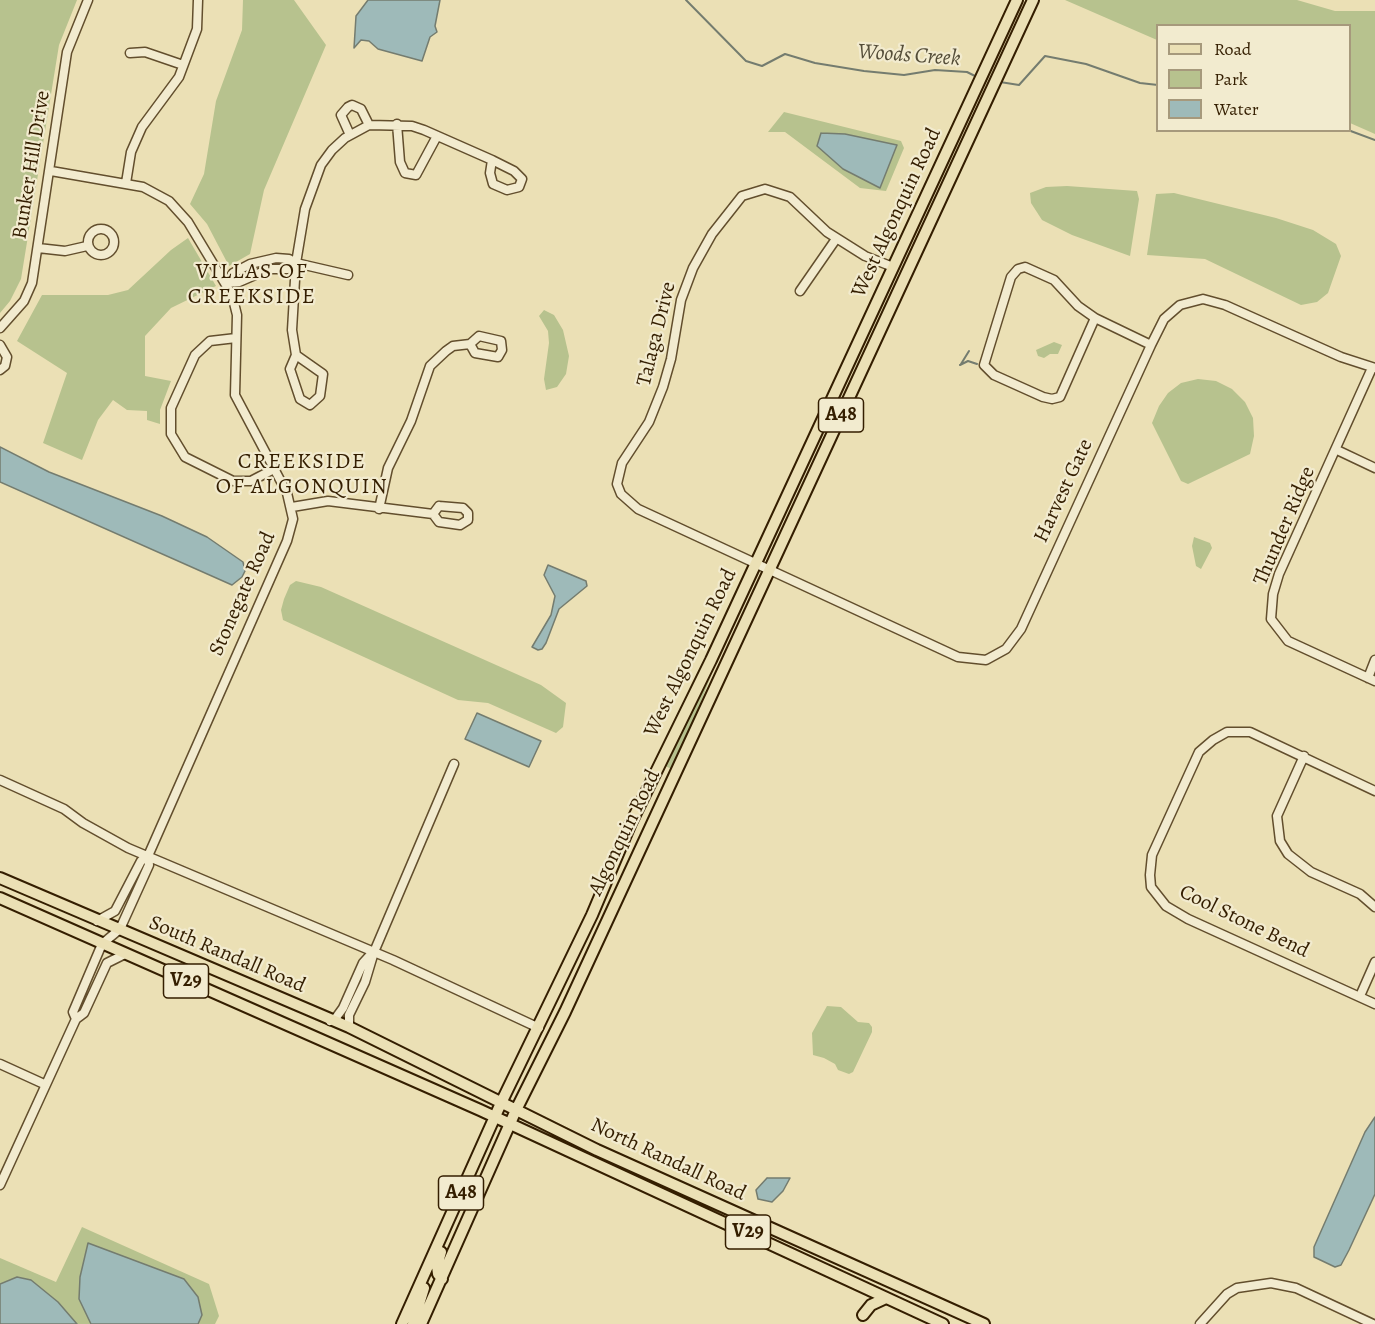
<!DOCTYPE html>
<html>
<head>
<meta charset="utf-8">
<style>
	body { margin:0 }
	#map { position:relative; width:1375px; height:1324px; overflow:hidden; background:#ebe0b5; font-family:Alegreya,serif }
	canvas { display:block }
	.legend { position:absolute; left:1156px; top:24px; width:195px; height:108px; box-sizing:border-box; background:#f2ebcf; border:2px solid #a6997c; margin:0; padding:8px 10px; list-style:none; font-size:18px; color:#341e00 }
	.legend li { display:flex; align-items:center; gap:12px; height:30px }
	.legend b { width:30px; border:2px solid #a6997c }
</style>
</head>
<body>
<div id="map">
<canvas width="1375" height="1324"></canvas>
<ul class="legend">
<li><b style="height:8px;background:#ebe0b5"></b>Road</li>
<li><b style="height:16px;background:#b7c28e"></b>Park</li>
<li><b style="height:16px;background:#9ebab9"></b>Water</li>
</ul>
</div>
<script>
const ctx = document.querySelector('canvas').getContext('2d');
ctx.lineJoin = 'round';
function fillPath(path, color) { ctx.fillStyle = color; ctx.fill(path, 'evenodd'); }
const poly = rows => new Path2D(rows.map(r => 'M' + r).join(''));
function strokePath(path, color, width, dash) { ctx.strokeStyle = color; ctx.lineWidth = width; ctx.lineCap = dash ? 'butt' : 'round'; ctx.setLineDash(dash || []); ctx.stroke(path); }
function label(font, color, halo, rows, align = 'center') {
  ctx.font = font + ' Alegreya,serif'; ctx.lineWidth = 4.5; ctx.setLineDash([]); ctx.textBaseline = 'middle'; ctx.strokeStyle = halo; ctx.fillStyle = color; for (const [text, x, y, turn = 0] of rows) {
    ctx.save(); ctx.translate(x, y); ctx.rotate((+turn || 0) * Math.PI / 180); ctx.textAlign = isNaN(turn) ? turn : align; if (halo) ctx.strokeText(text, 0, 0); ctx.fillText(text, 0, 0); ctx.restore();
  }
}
fillPath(poly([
	[0,0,77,0,59,45,21,279,10,301,0,313],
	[243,0,294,0,326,45,264,190,250,254,229,266,207,224,190,204,204,174,216,101,242,30],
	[1065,0,1297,0,1335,11,1375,11,1375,134,1350,123,1350,26,1158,26,1157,40],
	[784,112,901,141,904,148,886,191,860,188,785,132,768,132],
	[1067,186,1137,191,1139,199,1130,256,1072,235,1042,220,1031,203,1030,193,1046,187],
	[1174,193,1276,218,1313,230,1336,244,1341,256,1328,293,1317,302,1301,305,1205,259,1147,255,1156,194],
	[188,238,216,286,171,308,145,336,145,376,171,381,160,410,160,424,147,420,147,411,127,410,113,400,98,420,82,460,43,443,67,373,17,341,42,295,108,295,128,290,171,250],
	[544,310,554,315,563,330,569,356,566,374,557,387,546,390,544,379,549,343,548,331,539,316],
	[1054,342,1062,345,1058,354,1050,354,1044,358,1038,356,1036,350],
	[1198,379,1216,381,1232,389,1245,402,1253,418,1254,436,1250,454,1188,484,1181,481,1152,423,1159,406,1168,393,1181,383],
	[1194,537,1210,543,1212,548,1201,569,1196,566,1192,546],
	[296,581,321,587,541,685,566,703,563,727,556,733,488,703,458,700,283,620,281,610,284,599,290,585],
	[711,676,674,770,665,766,677,740],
	[827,1006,841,1007,858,1022,869,1023,872,1027,872,1032,853,1072,849,1074,838,1070,835,1064,824,1058,813,1055,812,1033],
	[82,1227,209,1284,219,1316,215,1324,0,1324,0,1258,56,1282]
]), '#b7c28e');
const water = poly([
	[368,0,440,0,435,26,437,32,430,37,422,61,378,49,369,41,361,40,354,48,356,16,368,0],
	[821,133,845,134,897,145,880,188,843,169,817,146,821,133],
	[0,447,49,472,162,516,207,537,243,562,245,571,242,577,232,585,0,482,0,447],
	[548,565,586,581,587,586,559,609,546,643,542,649,538,650,532,647,551,615,555,596,544,575,548,565],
	[477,713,541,741,529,767,465,739,477,713],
	[1375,1117,1375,1194,1349,1250,1341,1265,1335,1267,1314,1257,1314,1247,1365,1132,1375,1117],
	[767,1178,790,1178,783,1191,772,1202,758,1199,756,1190,767,1178],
	[88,1243,184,1279,198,1297,202,1315,198,1324,91,1324,79,1299,80,1277,88,1243],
	[17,1277,31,1280,58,1302,77,1324,0,1324,0,1284,17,1277]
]);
fillPath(water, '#9ebab9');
strokePath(water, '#747c6f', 1.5);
strokePath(poly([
	[686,0,746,61,762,66,785,54,815,63,864,71,904,75,935,70,967,72,977,77],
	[1000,82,1019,85,1045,56,1086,64,1140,83,1158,85],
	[1348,130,1375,140],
	[961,364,969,351],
	[960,365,968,361,977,364]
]), '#747c6f', 2);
const minor = poly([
	[130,53,145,52,183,65],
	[397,124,400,162,405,173,416,175,437,136],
	[350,135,341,115,348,107,352,105,361,109,369,125],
	[51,171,143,187,169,201,188,222,232,295,237,315,235,395,287,493,293,519,287,541,148,856,149,865,120,929,102,944,73,1012,76,1019],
	[126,183,131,152,142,127,179,77,197,29,198,0],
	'88 242a13 13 0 1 1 26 0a13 13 0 1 1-26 0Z',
	[38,248,65,251,87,246],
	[296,263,288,269,269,269,239,282,227,283,233,273,250,264,276,258,289,259,296,263,348,275],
	[893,267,865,256,827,232,790,197,765,189,742,196,712,234,693,268,681,300,671,359,663,387,649,422,622,463,617,484,621,494,638,509,958,657,986,660,1006,649,1021,629,1151,345,1164,319,1180,305,1203,299,1225,305,1341,357,1375,368],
	[800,291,836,239],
	[1095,318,1060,397,1052,399,1043,397,994,375,984,365,1011,277,1018,269,1025,267,1054,280,1078,306,1095,318,1151,345],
	[0,328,24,301,32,283,67,52,88,0],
	[236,338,210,341,195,355,171,408,171,434,185,457,233,481,251,481,274,469],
	[0,345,7,357,5,366,0,370],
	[296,355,323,374,320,396,310,405,300,399,290,369,296,355,292,330,296,263,305,209,321,165,332,150,345,138,369,125,412,126,424,130,492,160,514,171,522,179,519,187,507,190,493,184,490,173,492,160],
	[1372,368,1279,574,1273,594,1271,619,1288,641,1375,681],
	[1337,450,1375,468],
	[439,506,463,508,468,513,468,520,460,525,439,522,433,514,439,506],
	[292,507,328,501,433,514],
	[379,509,388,468,411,421,430,366,446,351,453,346,470,344,479,336,501,341,502,350,498,357,475,353,470,344],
	[1368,678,1375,660],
	[1304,756,1277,816,1280,841,1288,854,1311,872,1360,894,1375,907],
	[0,780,64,809,83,823,128,848,393,960,539,1028],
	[1375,791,1250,732,1227,732,1213,740,1199,752,1152,855,1150,875,1151,887,1166,906,1188,919,1375,1004],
	[97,921,115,911,141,861,148,856],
	[1360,996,1375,962],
	[330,1021,335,1019,343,1008,363,963,373,952],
	[349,1027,349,1015,365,982,374,952,454,764],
	[0,1064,44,1084],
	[0,1185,76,1019,84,1013,107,963,125,954],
	[1200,1324,1227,1294,1237,1288,1271,1283,1296,1288,1373,1324]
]);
const major = poly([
	[0,878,349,1027,597,1150,984,1324],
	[0,898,480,1110,943,1324],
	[441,1252,437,1266,438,1274,442,1279],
	[863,1315,871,1305,886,1298],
	[402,1324,501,1103,592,915,631,823,711,660,1017,0],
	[413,1324,424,1288],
	[421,1324,516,1110,565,1012,1033,0]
]);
strokePath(minor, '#624e2d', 11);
strokePath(major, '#341e00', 14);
strokePath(minor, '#f2ebcf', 8);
strokePath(major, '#ebe0b5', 10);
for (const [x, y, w] of [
	[841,415,45],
	[186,981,45],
	[461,1193,45],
	[748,1232,45]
]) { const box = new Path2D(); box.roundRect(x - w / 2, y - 17, w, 34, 4.5); ctx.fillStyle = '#f2ebcf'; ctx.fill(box); strokePath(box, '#341e00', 1.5); }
label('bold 20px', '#341e00', null, [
	["A48",841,415],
	["V29",186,981],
	["A48",461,1193],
	["V29",748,1232]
]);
label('21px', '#341e00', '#f2ebcf', [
	["Bunker Hill Drive",32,165,-81],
	["West Algonquin Road",897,213,-65],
	["Talaga Drive",657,334,-76],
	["Harvest Gate",1064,491,-65],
	["Thunder Ridge",1285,526,-67],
	["Stonegate Road",243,594,-66],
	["West Algonquin Road",691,653,-64],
	["Algonquin Road",625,833,-64],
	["Cool Stone Bend",1244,922,26],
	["South Randall Road",227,955,23],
	["North Randall Road",668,1160,25]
]);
label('italic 22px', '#544d38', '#f2ebcf', [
	["Woods Creek",909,56,4]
]);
ctx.letterSpacing = '1.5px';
label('22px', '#341e00', '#f2ebcf', [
	["VILLAS OF",252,273],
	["CREEKSIDE",252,298],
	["CREEKSIDE",302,463],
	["OF ALGONQUIN",302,488]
]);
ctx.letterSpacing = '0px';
</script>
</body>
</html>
